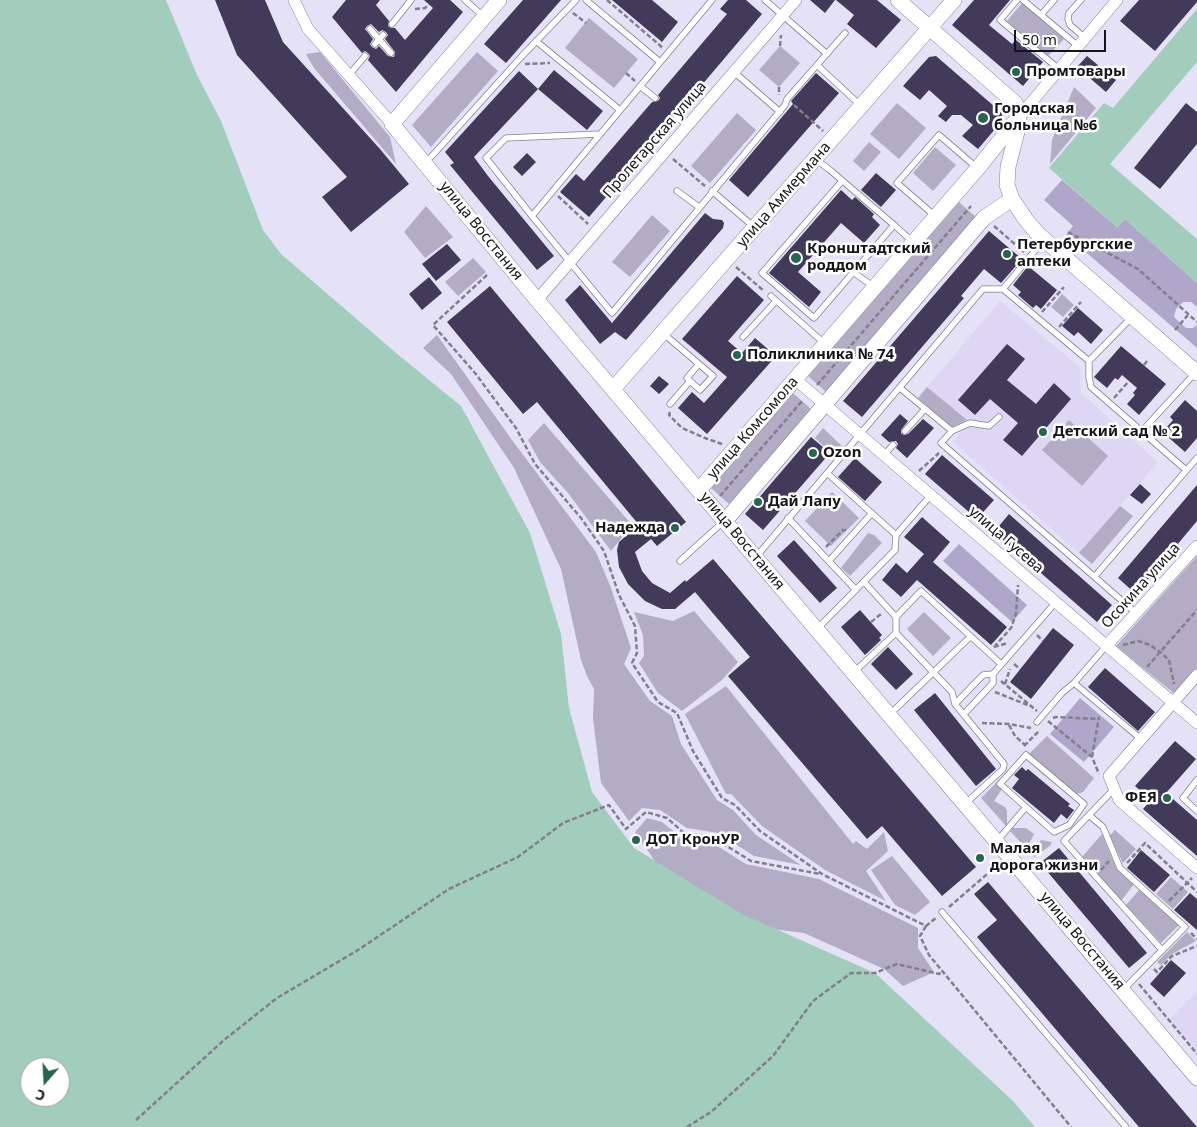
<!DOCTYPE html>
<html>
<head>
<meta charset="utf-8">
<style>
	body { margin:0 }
	#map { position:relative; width:1197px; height:1127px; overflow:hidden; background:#e5e1f6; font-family:"Noto Sans",sans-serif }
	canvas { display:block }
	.north { position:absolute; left:20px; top:1057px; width:50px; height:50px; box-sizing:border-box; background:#fff; border:1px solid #a1a1a4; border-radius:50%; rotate:199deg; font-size:14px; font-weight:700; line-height:20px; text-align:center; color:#15141b }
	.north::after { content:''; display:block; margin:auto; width:18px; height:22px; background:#286550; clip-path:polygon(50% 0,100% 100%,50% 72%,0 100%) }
	.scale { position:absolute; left:1014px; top:30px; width:92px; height:22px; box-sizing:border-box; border:2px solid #15141b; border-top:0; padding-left:6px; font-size:15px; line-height:18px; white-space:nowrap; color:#15141b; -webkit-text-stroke:4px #fff; paint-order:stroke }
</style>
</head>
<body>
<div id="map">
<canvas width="1197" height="1127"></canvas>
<div class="north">С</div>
<div class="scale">50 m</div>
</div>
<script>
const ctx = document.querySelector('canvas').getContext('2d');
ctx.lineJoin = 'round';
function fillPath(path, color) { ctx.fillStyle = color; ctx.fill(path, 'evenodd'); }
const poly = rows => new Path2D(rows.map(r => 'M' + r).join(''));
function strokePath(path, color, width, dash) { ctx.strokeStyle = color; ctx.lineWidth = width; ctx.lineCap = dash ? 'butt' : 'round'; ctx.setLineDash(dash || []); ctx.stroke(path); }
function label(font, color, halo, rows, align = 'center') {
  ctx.font = font + ' "Noto Sans",sans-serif'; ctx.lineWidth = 5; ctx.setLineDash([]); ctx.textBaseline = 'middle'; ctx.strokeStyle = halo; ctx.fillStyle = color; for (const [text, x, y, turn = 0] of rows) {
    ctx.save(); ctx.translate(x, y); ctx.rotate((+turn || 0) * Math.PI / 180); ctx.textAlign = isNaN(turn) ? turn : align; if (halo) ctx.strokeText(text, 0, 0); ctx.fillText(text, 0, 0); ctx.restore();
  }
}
fillPath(poly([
	[1000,301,1080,367,1081,393,1158,462,1079,553,953,442,969,423,927,387],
	[1197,991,1197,1052,1169,1020]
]), '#ddd7f4');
fillPath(poly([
	[1022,3,1064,39,1048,56,1007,21],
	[589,18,638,59,614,88,565,48],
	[780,46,800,63,779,87,759,70],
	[320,52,390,137,396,164,314,68,306,54],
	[477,52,498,71,431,147,412,125],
	[1074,87,1096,108,1050,164,1052,140],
	[897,103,926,128,899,159,870,134],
	[737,113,756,130,710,183,691,166],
	[869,142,881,152,864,171,853,161],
	[935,147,956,165,933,191,913,173],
	[959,202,977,218,826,392,808,376],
	[426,206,453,237,425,258,404,232],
	[652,215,670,231,630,277,612,262],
	[473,258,486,272,458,296,445,282],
	[1062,294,1074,305,1063,317,1051,307],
	[437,335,512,440,596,552,611,588,631,648,624,664,650,701,672,716,681,744,717,800,733,810,756,835,801,865,754,856,718,833,687,828,660,810,642,808,629,821,601,783,593,718,594,689,587,676,581,660,561,569,514,468,451,374,423,348],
	[927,387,967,420,952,427,918,398],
	[793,393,811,409,729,504,711,488],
	[1069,420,1108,456,1082,486,1042,450],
	[544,423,632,525,611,551,568,493,540,462,528,440],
	[823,428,843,447,834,456,815,438],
	[832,492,859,518,831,546,805,521],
	[1120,506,1133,516,1092,564,1079,553],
	[868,533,874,535,882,543,850,576,841,568],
	[1197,556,1197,672,1176,695,1116,646],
	[694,611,738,662,722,680,682,711,658,693,639,663,644,656,643,635,634,612,673,621],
	[924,612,951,638,933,656,907,629],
	[726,686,853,844,856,841,867,849,884,832,888,851,866,871,886,901,825,870,762,826,731,794,726,794,685,714],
	[1047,736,1094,778,1083,792,1070,796,1039,771,1029,754],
	[1000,779,1002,789,994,801,1005,807,1007,811,1007,827,981,798],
	[647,818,662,822,682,838,711,842,746,864,819,879,918,928,918,948,934,972,903,986,884,969,804,933,749,926,665,876,635,832],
	[1012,828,1026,828,1034,834,1029,844,1035,848,1041,840,1052,842,1050,846,1034,857,1010,831],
	[1115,830,1136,849,1123,863,1109,836],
	[1102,834,1116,868,1134,884,1121,901,1082,857],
	[892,856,930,902,915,915,895,905,871,870],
	[1171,877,1188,892,1173,909,1156,894],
	[1140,889,1179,925,1161,943,1126,905],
	[1187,932,1196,941,1172,954,1161,965,1157,962]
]), '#b2adc5');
fillPath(poly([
	[1062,180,1117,227,1125,219,1197,283,1197,307,1191,302,1183,302,1176,309,1174,317,1186,328,1193,328,1197,325,1197,348,1066,235,1073,226,1044,200],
	[959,544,1027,605,1012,622,943,561],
	[1080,698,1114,727,1084,762,1050,734]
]), '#aea7ca');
fillPath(poly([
	[0,0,166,0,197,75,221,121,263,230,281,254,396,353,461,406,530,533,561,634,569,708,592,792,634,848,742,914,875,973,1013,1101,1035,1127,0,1127],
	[30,1067,60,1067,60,1097,30,1097],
	[1197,9,1197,62,1110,164,1197,239,1197,283,1125,219,1117,227,1049,168,1104,103,1113,108]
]), '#a2ccbb');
fillPath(poly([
	[215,0,265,0,283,42,380,149,409,184,351,232,322,197,347,177,237,55],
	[346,0,380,0,376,5,389,21,388,26,391,28,395,28,405,40,433,8,424,0,450,0,463,12,396,92,368,60,370,56,368,53,365,51,362,53,332,17],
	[371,24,379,32,382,30,386,32,388,35,385,39,395,52,394,57,388,56,379,46,376,49,372,47,370,44,373,39,365,29,367,26],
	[523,0,561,0,506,63,484,44],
	[612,0,652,0,678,22,662,42],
	[728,0,746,0,762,14,679,112,675,111,672,113,673,119,589,217,560,192,576,174,584,181,652,102,658,101,660,98,658,95,727,14,720,9],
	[810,0,835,0,825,13],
	[836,0,877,0,901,20,876,48,847,24,854,15],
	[974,0,1010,0,989,25,1012,44,1016,40,1043,62,1023,86,952,25],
	[1139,0,1197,0,1197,2,1155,51,1120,21],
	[936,56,1002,113,1002,121,978,149,962,136,973,125,961,115,952,115,946,122,938,116,947,106,929,90,920,100,903,86,929,57],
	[1087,56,1116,80,1106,92,1077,67],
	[554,70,603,111,587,130,538,89],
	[519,71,538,89,474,157,488,176,554,256,537,270,450,165,454,163,445,152],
	[816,73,839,93,748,197,729,180,793,104,791,101],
	[1186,103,1197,112,1197,144,1160,189,1134,168],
	[527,153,536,162,522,176,513,167],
	[876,173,896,190,881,207,861,190],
	[841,190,852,200,855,197,874,214,872,217,880,225,864,243,841,223,798,272,821,292,809,307,769,273],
	[705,213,713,219,722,220,724,223,723,228,626,340,615,332,600,344,565,300,580,285,612,323],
	[989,231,1022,259,1001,283,984,269,961,296,964,298,862,417,843,401],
	[447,244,461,260,436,281,422,264],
	[1028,266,1057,290,1041,309,1036,305,1033,308,1018,295,1021,292,1013,285],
	[737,276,764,300,728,341,742,353,755,338,776,356,707,434,678,408,692,392,704,403,727,377,682,339],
	[429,277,442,293,422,310,409,294],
	[490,286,686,522,657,546,651,539,635,552,642,571,652,583,670,593,685,580,686,582,713,559,976,867,942,896,882,826,867,839,728,676,750,657,695,592,675,609,662,609,645,601,628,584,619,567,617,550,619,542,639,525,537,402,523,414,447,322],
	[1078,308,1103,330,1091,344,1078,332,1074,336,1062,326],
	[1007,344,1025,359,1007,380,1036,404,1054,383,1071,399,1022,456,1003,440,1018,423,990,399,975,415,958,400],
	[1121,346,1166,384,1139,415,1127,404,1135,395,1133,393,1137,388,1122,375,1118,380,1115,378,1107,388,1094,377],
	[659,376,669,384,659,394,650,386],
	[1185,400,1197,411,1197,438,1185,452,1168,437,1172,432,1167,427,1173,420,1170,417],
	[900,414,908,421,901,430,901,433,904,435,908,434,923,419,934,428,907,458,896,448,898,444,896,441,889,442,881,435],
	[811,437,830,453,763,530,745,514],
	[942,455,994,500,977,519,925,474],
	[855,458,882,482,865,501,838,477],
	[1140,484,1151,494,1142,504,1130,495],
	[1197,485,1197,521,1136,594,1118,578],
	[1009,514,1112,605,1097,622,994,532],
	[922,517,950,542,933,562,1007,627,991,645,917,580,901,597,882,580,896,563,907,573,924,554,904,537],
	[794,540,837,588,820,603,777,556],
	[860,610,882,635,879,638,881,640,865,655,841,627],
	[1053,628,1074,645,1031,699,1010,682],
	[888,647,913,674,896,690,871,664],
	[1105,668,1155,712,1138,731,1088,687],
	[935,693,996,769,976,786,914,710],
	[1175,741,1196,759,1166,793,1197,820,1197,856,1143,809,1151,800,1135,786],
	[1022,767,1026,771,1028,769,1070,804,1068,806,1074,810,1067,819,1061,814,1054,823,1012,788,1019,779,1014,775],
	[1059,848,1147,953,1129,968,1040,863],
	[1141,850,1170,875,1154,892,1127,868],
	[988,882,1197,1127,1139,1127,977,937,997,920,974,894],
	[1190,893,1197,899,1197,930,1174,910],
	[1171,960,1186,973,1164,997,1150,984]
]), '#413a58');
const lane = poly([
	[465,0,483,16],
	[586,0,660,62],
	[712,0,532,216,612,313,785,105,787,99,817,65,860,105],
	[765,0,827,54],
	[1017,0,1000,20,1059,69],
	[1023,0,1041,15],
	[1054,0,1041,15,1078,46],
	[1081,0,1069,13,1068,19,1070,25,1085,38],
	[392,24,411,0],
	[370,29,391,53],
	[536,41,620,110],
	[375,44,383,35],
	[817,65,845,33],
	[734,72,780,112],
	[349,75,365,56],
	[640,86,655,98],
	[676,116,687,126],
	[431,157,522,56,576,0],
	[815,159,830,170,894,225,814,318,762,273,842,181],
	[677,191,699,207],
	[712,191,753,226],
	[532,216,486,158,506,138,600,134],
	[935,216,897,183,939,135,976,167],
	[894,225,913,242],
	[1043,241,1003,289,1089,361,1089,377,1091,387,1186,470],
	[853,272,874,287],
	[771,296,824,343],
	[664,334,713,376,700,390,690,381,670,404],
	[743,337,776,301],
	[1089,361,1131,318],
	[690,381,687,378,699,364],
	[900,388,952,431,941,443,1136,613],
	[905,431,925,409],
	[952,431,970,423,989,426,999,417],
	[1142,431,1195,373],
	[884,455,893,445],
	[827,473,896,535],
	[788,518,856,590],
	[756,557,983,289,1003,289],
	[680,561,723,522],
	[829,561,872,513],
	[1095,576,1197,458],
	[864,582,896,617,896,633,952,692,955,704,1004,764,1003,769,966,803],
	[896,617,921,591,1001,664],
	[818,628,895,550,896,535,931,495],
	[1107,645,1074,683,1141,739],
	[854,672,896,633],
	[955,704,983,675,993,674,1056,602],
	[964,714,993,683,993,674],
	[889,715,970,637],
	[1037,722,1062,693,1074,683],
	[1026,755,1084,804,1069,825,1054,832,1000,784,1026,755],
	[1197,780,1183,798,1197,811],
	[1114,789,1064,841,1162,950],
	[1089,815,1103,827,1120,868,1185,927,1123,990],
	[997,841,1026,807],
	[942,912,1126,1127]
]);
const street = poly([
	[294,0,308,29,392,124],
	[1019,117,1117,0],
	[537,300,796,0],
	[795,379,1197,723],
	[1107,645,1197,546],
	[1197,675,1109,776,1119,800,1197,868]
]);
const secondary = poly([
	[499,0,392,124,537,300,1197,1078],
	[898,0,1015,103,1019,113,1018,128,1008,167,1007,185,1012,199,1026,220,1038,234,1197,373],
	[613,389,954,0],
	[699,490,978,168,1018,118],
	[725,521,984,218,1012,199]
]);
strokePath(lane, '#848094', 7);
strokePath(street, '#848094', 12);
strokePath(secondary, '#848094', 16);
strokePath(poly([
	[607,0,663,48],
	[415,9,425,8,429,4],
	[573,13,586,23],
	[780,46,781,35],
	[525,64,550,63],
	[626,73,635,81],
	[779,87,779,95],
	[794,105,823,131],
	[673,159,705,186],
	[558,196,588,224],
	[994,226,1024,252],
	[1068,232,1138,269,1197,322],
	[736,267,764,291],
	[487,275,433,325,475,373,516,428,535,464,581,518,604,551,619,595,635,626,637,653,632,663,658,702,677,713,693,751,722,798,735,805,760,831,822,874,926,926,937,917],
	[1042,312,1064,287],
	[1059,327,1081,302],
	[1175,330,1188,315],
	[1144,365,1147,361],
	[817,385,971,206],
	[1114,398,1129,381],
	[670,412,669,415,682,428,705,438,722,444],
	[919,471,939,453],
	[720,496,803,400],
	[826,547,843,530,846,530],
	[871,622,881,614],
	[1037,635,1043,641],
	[1123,645,1138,641,1150,645,1160,652,1169,660,1174,684],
	[994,647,1011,628,1016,614,1018,585],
	[994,647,1008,643],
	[1014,664,1020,669],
	[1147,667,1197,610],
	[1001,681,1037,711],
	[1005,684,1010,669],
	[995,692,1030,706],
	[1053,718,1056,717,1099,719],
	[1048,721,1092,757,1099,774],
	[982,723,1009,724,1031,728],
	[1009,725,1015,736,1025,745],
	[1024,746,1040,730],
	[1092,757,1099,717],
	[1127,863,1145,843,1197,892],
	[1101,870,1109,861],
	[1169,901,1192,878],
	[949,907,1000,863],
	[926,926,920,936,929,955,1071,1127],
	[1191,933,1197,939],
	[1154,969,1157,972,1172,956,1197,946],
	[1139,984,1197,1054],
	[136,1120,224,1040,277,998,358,950,449,889,518,857,563,823,609,805,626,829,646,812,667,818,684,833,712,837,751,861,820,874],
	[687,1127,711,1112,773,1056,813,1001,851,973,875,973,897,964,939,974,943,971]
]), '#817f8d', 2.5, [5, 2.5]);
strokePath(lane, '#fff', 5.5);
strokePath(street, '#fff', 11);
strokePath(secondary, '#fff', 15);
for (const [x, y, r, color] of [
	[1016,72,5,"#286550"],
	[983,118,6,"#286550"],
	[1007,254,5,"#286550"],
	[796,258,6,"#286550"],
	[737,355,5,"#286550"],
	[1043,432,5,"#286550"],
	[813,453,5,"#286550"],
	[758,502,5,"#286550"],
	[675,528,5,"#286550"],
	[1167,798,5,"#286550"],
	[636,840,5,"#286550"],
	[980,858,5,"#286550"]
]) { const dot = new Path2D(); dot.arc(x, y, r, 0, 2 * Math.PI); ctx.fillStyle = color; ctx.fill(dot); strokePath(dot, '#fff', 2); }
label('bold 15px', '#15141b', '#fff', [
	["Промтовары",1026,72],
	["Городская",994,109],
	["больница №6",994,126],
	["Петербургские",1017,245],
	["аптеки",1017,262],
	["Кронштадтский",807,249],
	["роддом",807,266],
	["Поликлиника № 74",747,355],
	["Детский сад № 2",1053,432],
	["Ozon",823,453],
	["Дай Лапу",768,502],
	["Надежда",665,528,"right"],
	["ФЕЯ",1157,798,"right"],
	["ДОТ КронУР",646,840],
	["Малая",990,849],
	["дорога жизни",990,866]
], 'left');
label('15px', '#15141b', '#fff', [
	["Пролетарская улица",655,140,-49],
	["улица Аммермана",784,195,-49],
	["улица Восстания",481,231,51],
	["улица Комсомола",753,428,-49],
	["улица Гусева",1006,540,41],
	["улица Восстания",742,541,50],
	["Осокина улица",1141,586,-48],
	["улица Восстания",1082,941,50]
]);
</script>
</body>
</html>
